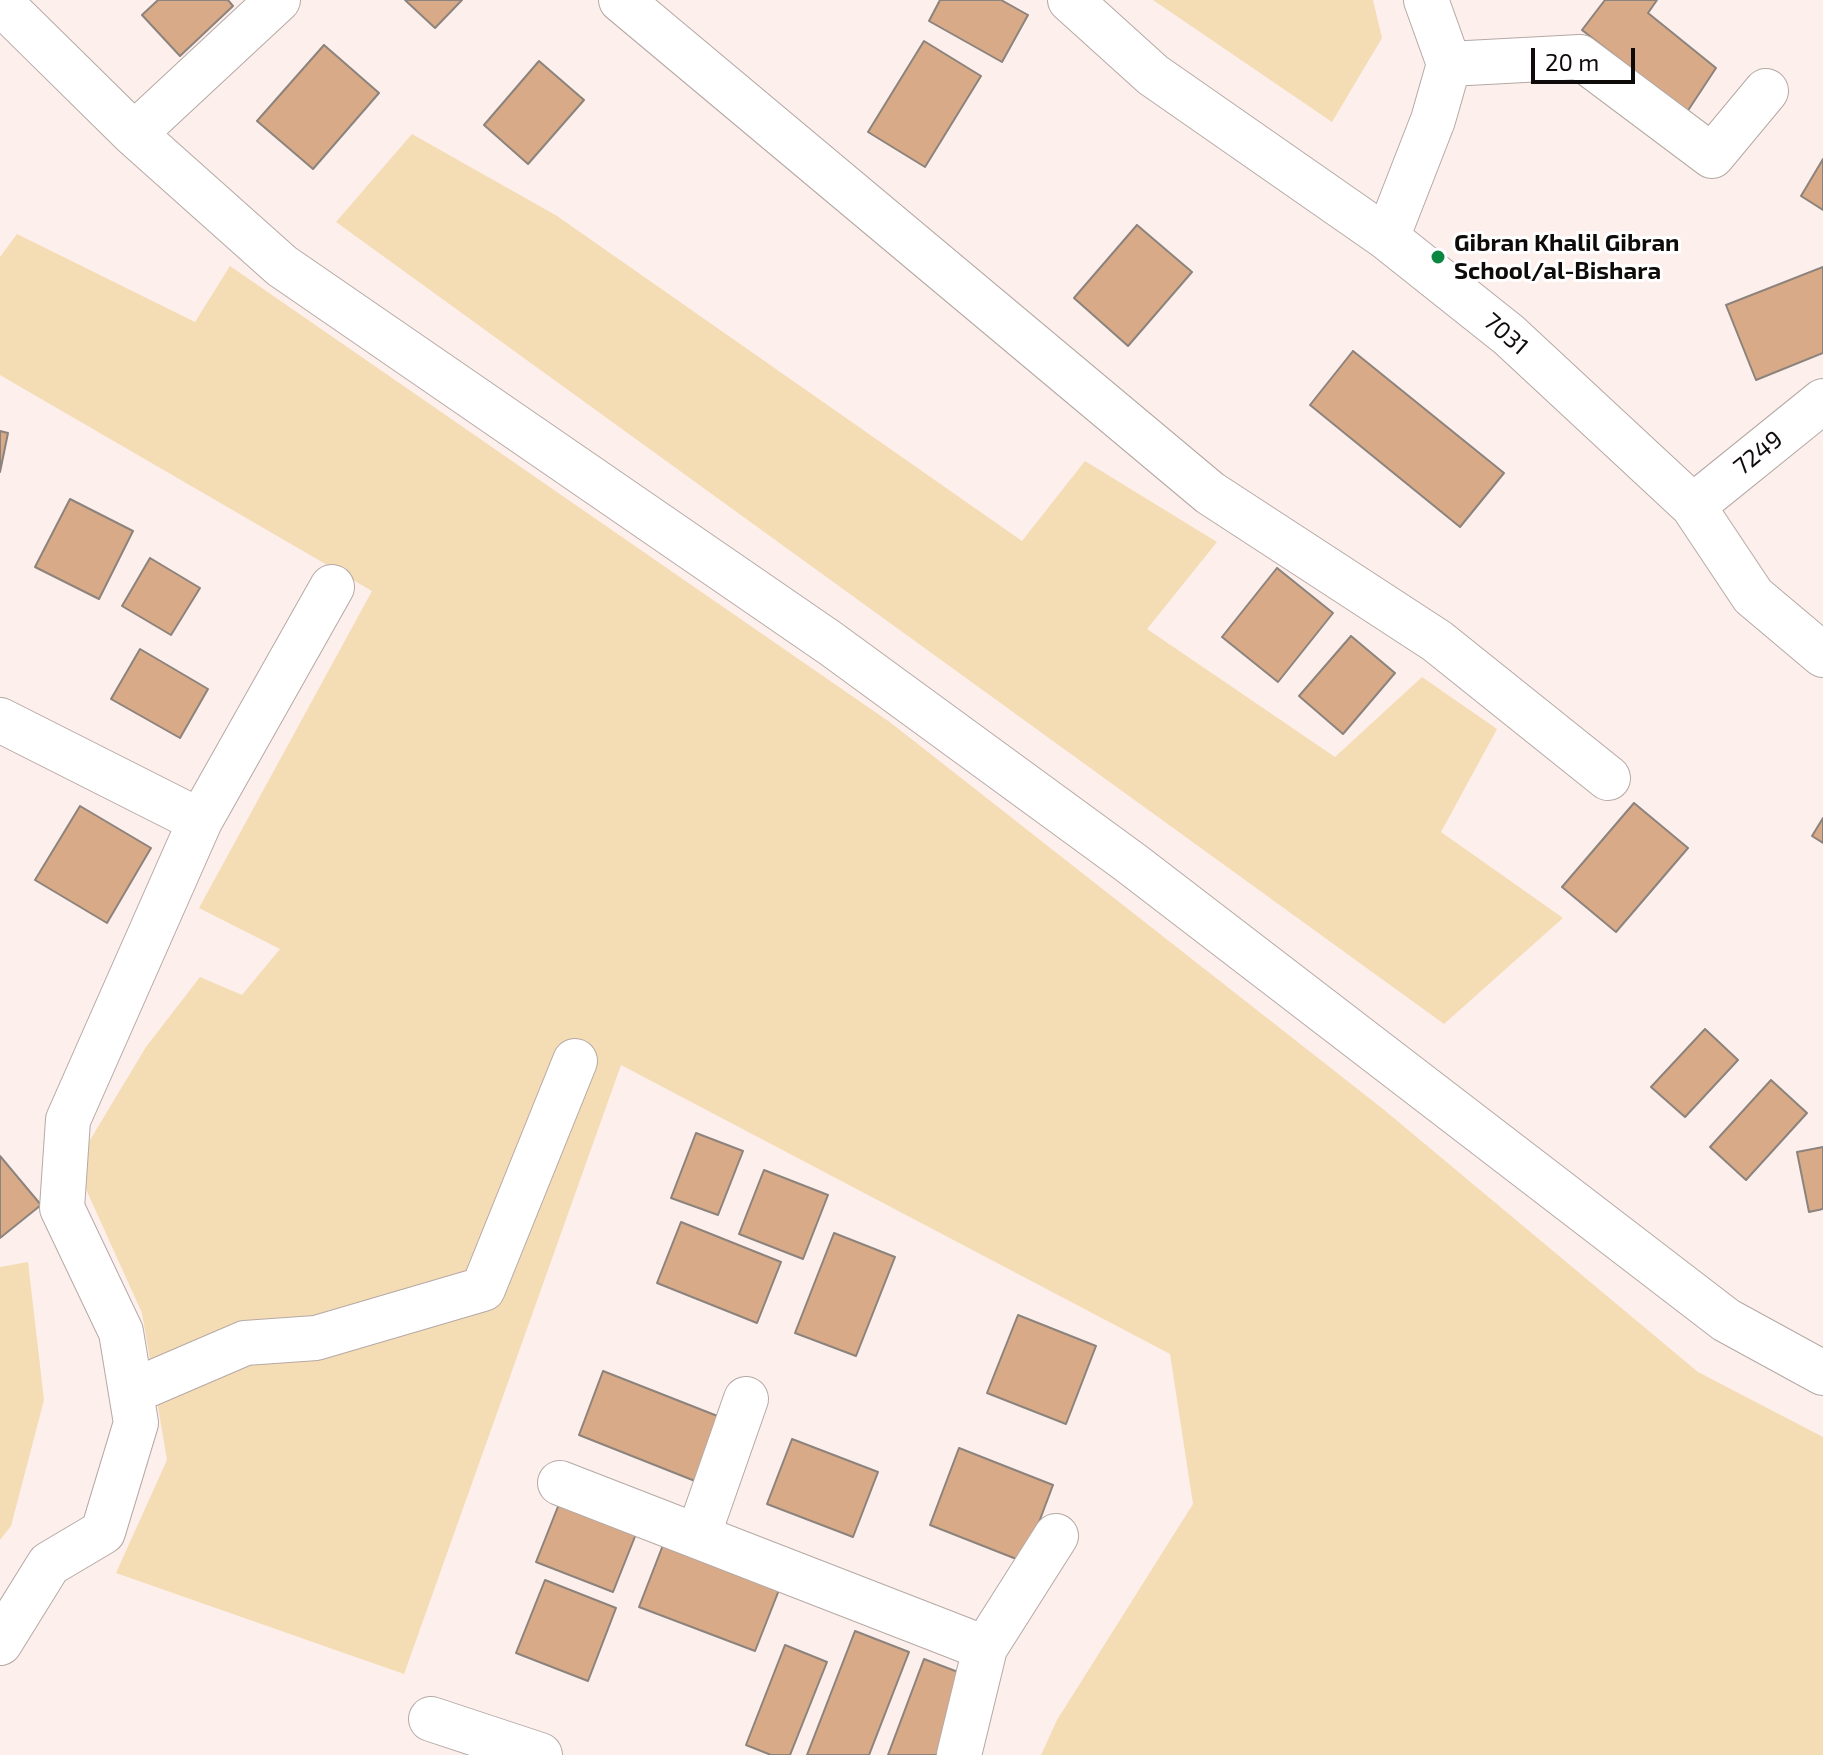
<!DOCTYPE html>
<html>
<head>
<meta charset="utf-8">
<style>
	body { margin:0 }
	#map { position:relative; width:1823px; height:1755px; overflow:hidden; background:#fdefec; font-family:"Exo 2",sans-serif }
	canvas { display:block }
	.scale { position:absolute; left:1531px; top:48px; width:104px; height:36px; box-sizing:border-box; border:4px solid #0f0b0a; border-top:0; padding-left:10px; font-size:24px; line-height:28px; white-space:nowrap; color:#0f0b0a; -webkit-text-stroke:6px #fff; paint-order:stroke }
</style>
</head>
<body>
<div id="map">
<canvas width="1823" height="1755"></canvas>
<div class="scale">20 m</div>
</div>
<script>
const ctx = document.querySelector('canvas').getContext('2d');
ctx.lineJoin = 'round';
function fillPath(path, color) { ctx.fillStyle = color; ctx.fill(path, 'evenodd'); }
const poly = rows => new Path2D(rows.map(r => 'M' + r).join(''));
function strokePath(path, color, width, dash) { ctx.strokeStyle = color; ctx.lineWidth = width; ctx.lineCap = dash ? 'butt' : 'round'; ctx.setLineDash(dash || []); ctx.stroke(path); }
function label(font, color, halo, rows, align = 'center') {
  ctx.font = font + ' "Exo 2",sans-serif'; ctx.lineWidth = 6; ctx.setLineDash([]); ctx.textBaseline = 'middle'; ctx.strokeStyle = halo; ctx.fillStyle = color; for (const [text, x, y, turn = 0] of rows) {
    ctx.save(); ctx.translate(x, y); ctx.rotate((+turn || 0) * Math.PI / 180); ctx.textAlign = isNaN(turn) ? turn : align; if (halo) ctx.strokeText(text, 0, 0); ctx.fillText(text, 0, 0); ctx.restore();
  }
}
fillPath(poly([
	[1153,0,1373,0,1382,38,1332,122],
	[412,134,557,216,1022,541,1085,461,1217,542,1147,629,1335,757,1422,677,1497,729,1441,832,1563,918,1444,1024,336,222],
	[17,234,195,322,230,266,891,723,1383,1109,1698,1372,1823,1437,1823,1755,1041,1755,1057,1720,1193,1504,1170,1354,621,1065,404,1674,116,1573,167,1460,142,1313,75,1165,146,1047,200,977,242,995,280,949,199,908,372,591,0,375,0,257],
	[28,1262,44,1400,11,1526,0,1540,0,1267]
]), '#f4dcb4');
const building = poly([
	[158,0,228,0,233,6,180,56,142,15,158,0],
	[405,0,462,0,435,28,405,0],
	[940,0,1001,0,1028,15,1002,62,929,21,940,0],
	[1605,0,1657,0,1648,13,1716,68,1687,112,1582,30,1605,0],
	[924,41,981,76,925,167,868,132,924,41],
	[324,45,379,93,313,169,257,121,324,45],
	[539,61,584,100,528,164,484,125,539,61],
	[1823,159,1823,210,1801,196,1823,159],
	[1137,225,1192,272,1128,346,1074,298,1137,225],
	[1823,267,1823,353,1756,380,1726,305,1823,267],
	[1353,351,1504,473,1460,527,1310,405,1353,351],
	[0,431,8,433,0,472,0,431],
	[70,499,133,531,99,599,35,567,70,499],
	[150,558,200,588,171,635,122,606,150,558],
	[1277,568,1333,613,1278,682,1222,637,1277,568],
	[1351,636,1395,673,1343,734,1299,696,1351,636],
	[140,649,208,689,180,738,111,699,140,649],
	[1634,803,1688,848,1616,932,1562,887,1634,803],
	[80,806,151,848,107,923,35,880,80,806],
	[1823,818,1823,843,1812,836,1823,818],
	[1705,1029,1738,1060,1685,1117,1651,1087,1705,1029],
	[1771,1080,1807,1113,1746,1180,1710,1147,1771,1080],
	[696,1133,743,1151,718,1215,671,1198,696,1133],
	[1823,1147,1823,1209,1809,1212,1797,1152,1823,1147],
	[0,1156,41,1205,0,1238,0,1156],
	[764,1170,828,1195,803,1259,739,1234,764,1170],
	[681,1222,781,1262,757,1323,657,1283,681,1222],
	[834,1233,895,1257,856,1356,795,1333,834,1233],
	[1018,1315,1096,1346,1066,1424,987,1393,1018,1315],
	[603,1371,720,1417,695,1481,579,1435,603,1371],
	[792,1439,878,1472,853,1537,767,1504,792,1439],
	[959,1448,1053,1485,1024,1562,930,1525,959,1448],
	[559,1504,636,1534,613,1592,536,1562,559,1504],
	[663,1545,779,1590,755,1651,639,1607,663,1545],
	[545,1580,616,1608,588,1681,516,1653,545,1580],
	[855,1631,909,1652,869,1755,807,1755,855,1631],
	[785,1645,827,1662,790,1755,771,1755,746,1745,785,1645],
	[924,1659,971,1677,941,1755,888,1755,924,1659]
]);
fillPath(building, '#d9aa88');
strokePath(building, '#8c837c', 2);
const minor = poly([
	[621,0,1210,493,1437,641,1608,778],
	[1070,0,1153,75,1387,238,1509,335,1693,506,1753,596,1823,655],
	[0,2,134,134,282,266,830,643,1131,863,1726,1320,1823,1373],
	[1449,64,1580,57,1712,156,1766,91],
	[134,134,278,0],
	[1387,238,1433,120,1449,64,1426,0],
	[1693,506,1823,401],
	[0,720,200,821],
	[131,1392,245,1343,316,1338,483,1289,575,1061],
	[560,1483,985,1648],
	[698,1536,746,1399],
	[0,1643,49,1564,103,1532,136,1423,121,1332,62,1208,68,1120,200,821,332,587],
	[431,1719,540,1755],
	[959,1755,985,1648,1056,1536]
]);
strokePath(minor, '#b5a9a5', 46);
strokePath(minor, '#fff', 44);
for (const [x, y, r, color] of [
	[1438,257,8,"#098640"]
]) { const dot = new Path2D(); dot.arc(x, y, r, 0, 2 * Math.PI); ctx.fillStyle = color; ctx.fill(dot); strokePath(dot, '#fff', 3); }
label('bold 24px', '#0f0b0a', '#fff', [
	["Gibran Khalil Gibran",1454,243],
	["School/al-Bishara",1454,271]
], 'left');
label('24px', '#0f0b0a', '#fff', [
	["7031",1506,334,41],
	["7249",1758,453,-39]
]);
</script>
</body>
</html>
